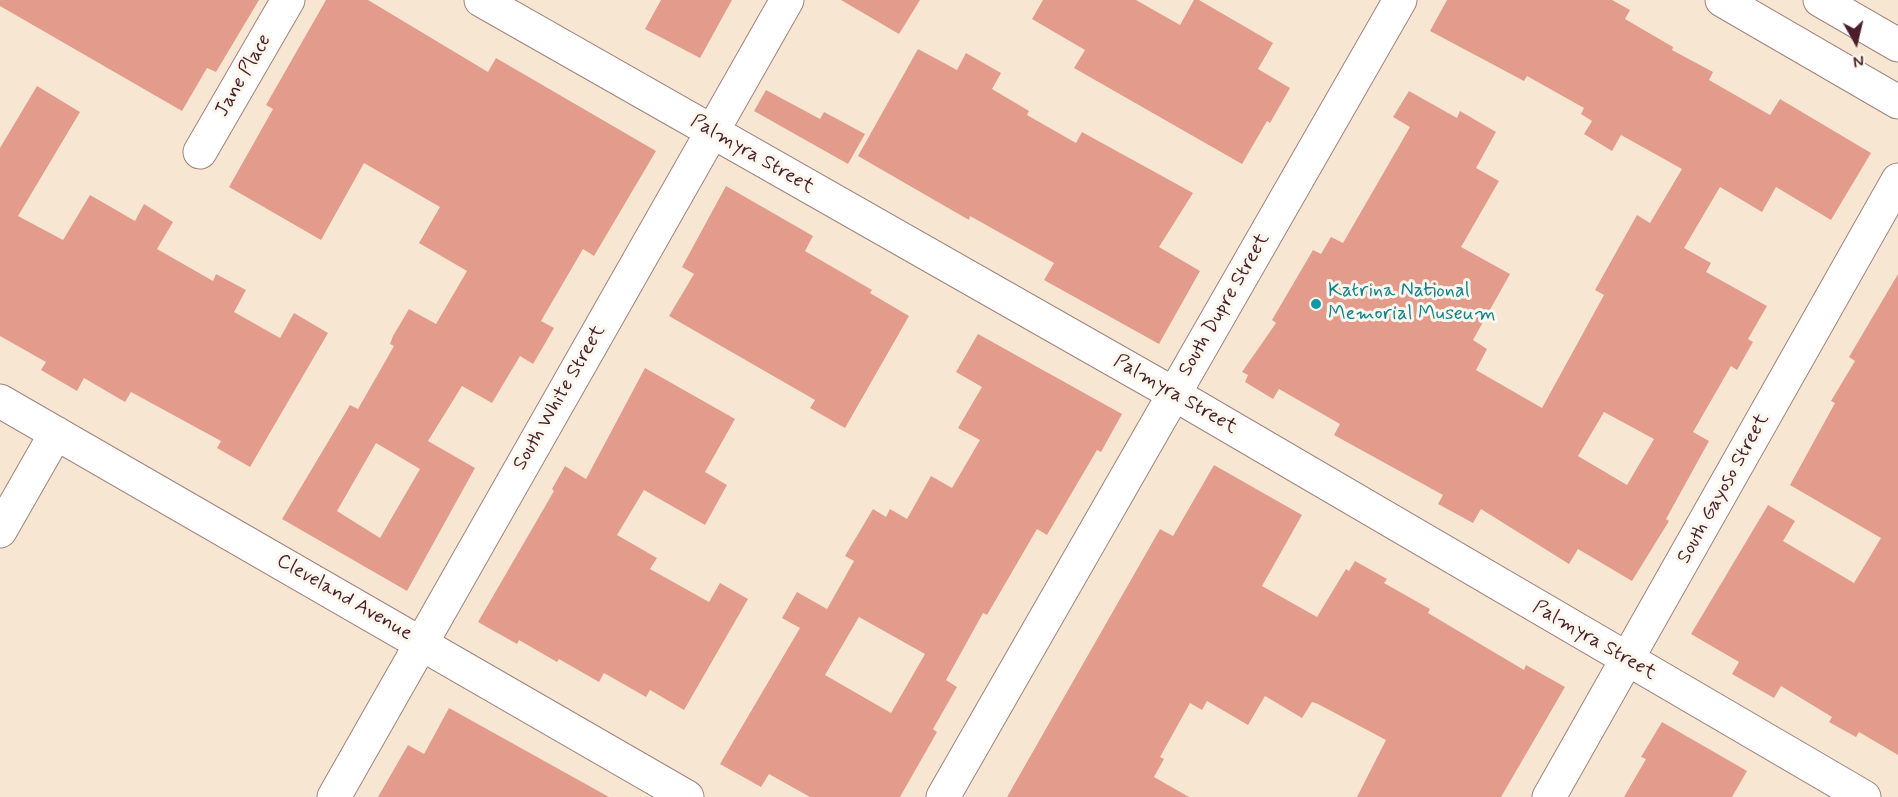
<!DOCTYPE html>
<html>
<head>
<meta charset="utf-8">
<style>
	body { margin:0 }
	#map { position:relative; width:1898px; height:797px; overflow:hidden; background:#f7e7d2; font-family:Mynerve,sans-serif }
	canvas { display:block }
	.north { position:absolute; left:1826px; top:12px; width:60px; height:60px; -webkit-text-stroke:4px #fbf7ec; paint-order:stroke; rotate:172deg; font-size:16px; font-weight:700; line-height:24px; text-align:center; color:#4a1f2b }
	.north::after { content:''; display:block; margin:auto; width:21px; height:27px; background:#4a1f2b; clip-path:polygon(50% 0,100% 100%,50% 72%,0 100%) }
</style>
</head>
<body>
<div id="map">
<canvas width="1898" height="797"></canvas>
<div class="north">N</div>
</div>
<script>
const ctx = document.querySelector('canvas').getContext('2d');
ctx.lineJoin = 'round';
function fillPath(path, color) { ctx.fillStyle = color; ctx.fill(path, 'evenodd'); }
const poly = rows => new Path2D(rows.map(r => 'M' + r).join(''));
function strokePath(path, color, width, dash) { ctx.strokeStyle = color; ctx.lineWidth = width; ctx.lineCap = dash ? 'butt' : 'round'; ctx.setLineDash(dash || []); ctx.stroke(path); }
function label(font, color, halo, rows, align = 'center') {
  ctx.font = font + ' Mynerve,sans-serif'; ctx.lineWidth = 6; ctx.setLineDash([]); ctx.textBaseline = 'middle'; ctx.strokeStyle = halo; ctx.fillStyle = color; for (const [text, x, y, turn = 0] of rows) {
    ctx.save(); ctx.translate(x, y); ctx.rotate((+turn || 0) * Math.PI / 180); ctx.textAlign = isNaN(turn) ? turn : align; if (halo) ctx.strokeText(text, 0, 0); ctx.fillText(text, 0, 0); ctx.restore();
  }
}
fillPath(poly([
	[0,0,259,0,216,72,207,68,182,111,0,6],
	[326,0,368,0,488,72,496,58,656,151,594,256,583,249,541,321,554,328,533,364,520,356,492,403,462,386,428,441,475,468,407,591,282,519,350,405,358,409,394,346,390,344,393,336,409,309,436,324,467,271,419,243,440,207,364,163,321,240,229,187,273,109,266,105],
	[376,443,420,469,380,538,337,511],
	[661,0,732,0,700,58,645,29],
	[841,0,920,0,899,34],
	[1043,0,1136,0,1180,25,1194,0,1199,0,1273,43,1258,69,1290,88,1270,123,1267,121,1242,164,1074,68,1085,50,1032,19],
	[1447,0,1612,0,1630,10,1625,19,1673,47,1672,50,1713,72,1709,80,1770,115,1780,99,1871,153,1831,220,1776,187,1762,212,1720,187,1684,248,1711,263,1706,272,1767,306,1748,339,1753,342,1737,370,1731,366,1693,432,1709,441,1666,519,1669,521,1632,581,1578,549,1569,564,1481,509,1473,523,1438,504,1443,495,1334,435,1340,424,1279,389,1273,399,1245,382,1248,375,1242,372,1276,323,1272,320,1313,250,1321,254,1331,237,1343,243,1410,127,1393,117,1409,91,1457,118,1460,111,1496,132,1476,168,1499,181,1461,247,1510,274,1473,340,1487,349,1476,370,1542,408,1604,295,1595,290,1637,215,1650,223,1682,169,1621,135,1612,151,1584,134,1592,121,1581,114,1584,108,1527,76,1524,81,1430,31],
	[1604,412,1654,439,1627,485,1578,456],
	[918,49,957,70,966,53,1001,73,992,89,1029,111,1027,115,1076,143,1082,132,1193,193,1159,247,1200,271,1159,344,1044,280,1054,263,970,216,969,220,858,156],
	[37,86,80,112,18,216,63,240,90,195,135,221,144,204,173,222,157,249,213,281,216,274,246,290,234,312,280,338,294,313,328,333,250,467,217,448,221,441,131,392,125,402,84,378,77,391,41,370,46,362,0,336,0,148],
	[766,90,820,119,824,112,865,134,848,164,754,111],
	[726,186,813,236,805,251,872,290,870,293,909,316,845,428,810,408,815,400,669,316,694,274,682,267],
	[1898,274,1898,755,1859,732,1856,737,1829,722,1832,717,1781,686,1774,698,1732,674,1739,662,1691,634,1768,505,1795,521,1783,541,1854,583,1881,538,1790,485,1835,403,1831,401,1855,361,1849,357],
	[978,334,1122,414,1101,452,1097,450,1047,535,1037,529,987,615,983,613,946,680,957,687,933,729,937,732,900,797,810,797,769,774,761,787,720,764,800,628,782,618,797,592,827,609,854,561,845,556,873,509,886,517,890,509,907,519,931,476,952,488,980,440,958,428,982,387,956,372],
	[859,617,925,654,891,713,825,675],
	[645,368,735,419,705,472,727,485,705,525,644,490,617,535,657,558,650,569,709,602,720,583,748,599,684,710,650,690,646,697,604,673,599,682,559,659,557,662,519,640,517,644,478,622,554,491,552,489,565,466,586,479],
	[1214,465,1302,515,1262,586,1317,617,1346,569,1349,571,1355,561,1387,579,1384,583,1430,609,1428,613,1524,670,1526,665,1565,687,1501,797,1357,797,1386,740,1318,704,1312,702,1302,718,1265,696,1248,725,1207,701,1202,710,1190,703,1160,757,1164,759,1154,777,1189,797,1007,797,1160,529,1173,536],
	[449,708,609,797,378,797,408,745,424,754],
	[1662,722,1747,771,1732,797,1624,797,1646,759,1641,757]
]), '#e39c8c');
const minor = poly([
	[481,0,1174,394,1864,797],
	[1722,0,1898,102],
	[1820,0,1898,45],
	[200,152,288,0],
	[0,401,687,797],
	[0,531,56,433],
	[334,797,787,0],
	[943,797,1400,0],
	[1549,797,1898,180]
]);
strokePath(minor, '#a0837e', 35);
strokePath(minor, '#fff', 33);
for (const [x, y, r, color] of [
	[1316,304,6,"#0f9aa8"]
]) { const dot = new Path2D(); dot.arc(x, y, r, 0, 2 * Math.PI); ctx.fillStyle = color; ctx.fill(dot); strokePath(dot, '#fbf7ec', 2); }
label('20px', '#4a1f2b', '#fbf7ec', [
	["Jane Place",244,76,-60],
	["Palmyra Street",752,155,30],
	["South Dupre Street",1225,305,-60],
	["Palmyra Street",1175,395,30],
	["South White Street",560,398,-60],
	["South Gayoso Street",1724,489,-61],
	["Cleveland Avenue",344,598,30],
	["Palmyra Street",1594,641,30]
]);
label('20px', '#0d838f', '#fbf7ec', [
	["Katrina National",1328,292],
	["Memorial Museum",1328,315]
], 'left');
</script>
</body>
</html>
